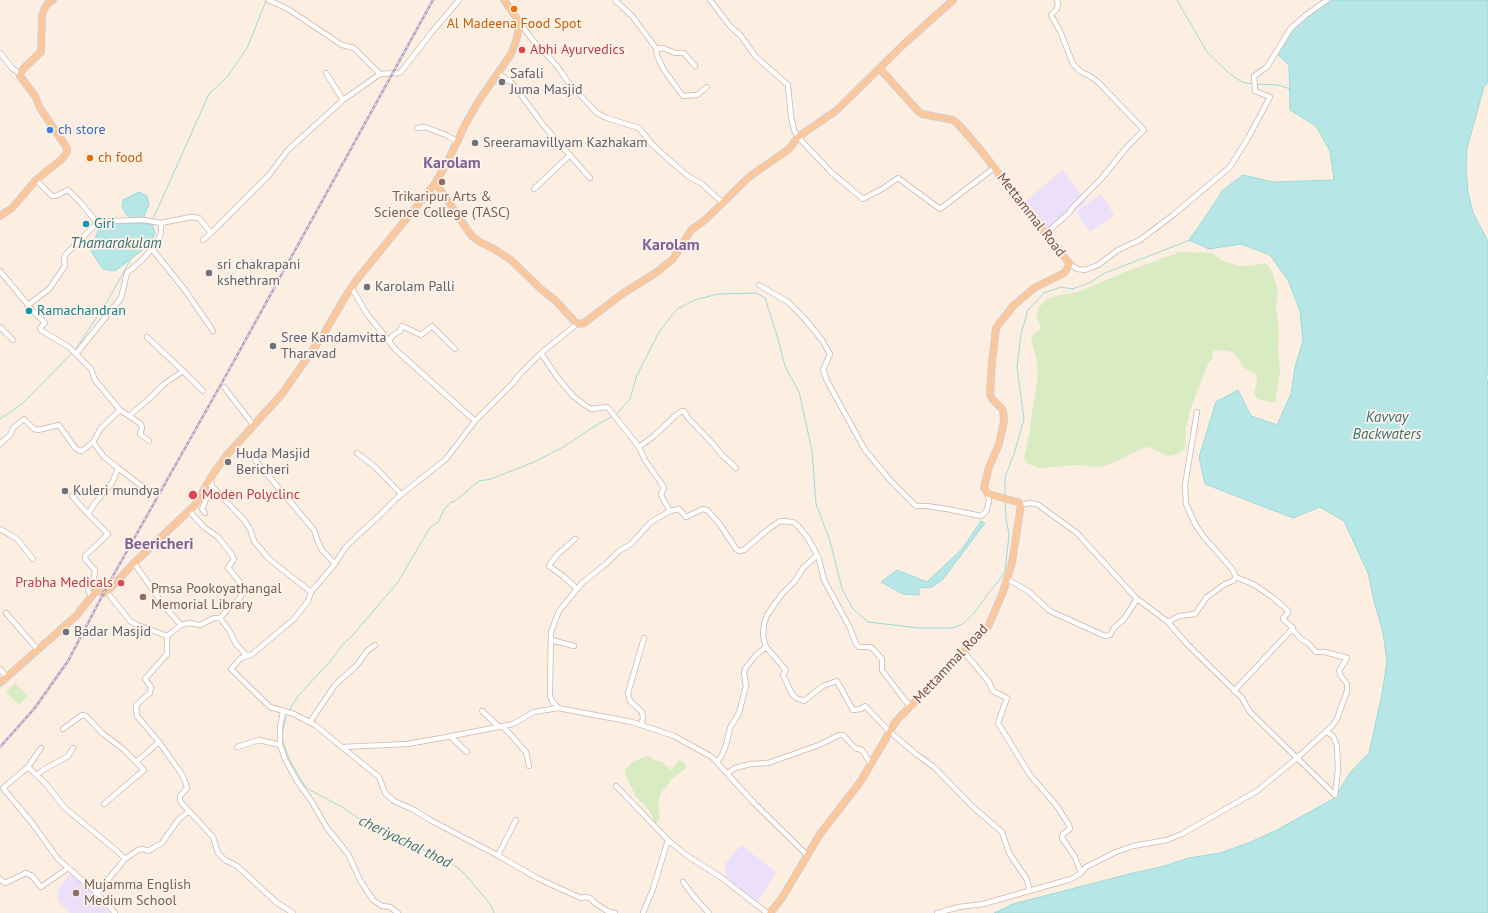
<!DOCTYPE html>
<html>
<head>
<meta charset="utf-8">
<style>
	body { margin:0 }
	canvas { display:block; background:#fdeee2 }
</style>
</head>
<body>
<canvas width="1488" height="913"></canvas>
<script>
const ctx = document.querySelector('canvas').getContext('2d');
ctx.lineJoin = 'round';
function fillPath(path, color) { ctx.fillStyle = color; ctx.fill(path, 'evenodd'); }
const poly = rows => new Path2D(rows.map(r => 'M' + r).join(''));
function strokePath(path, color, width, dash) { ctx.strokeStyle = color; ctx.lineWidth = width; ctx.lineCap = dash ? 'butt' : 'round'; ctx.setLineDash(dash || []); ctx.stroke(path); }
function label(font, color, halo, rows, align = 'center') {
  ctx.font = font + ' "PT Sans",sans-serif'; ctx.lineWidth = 3.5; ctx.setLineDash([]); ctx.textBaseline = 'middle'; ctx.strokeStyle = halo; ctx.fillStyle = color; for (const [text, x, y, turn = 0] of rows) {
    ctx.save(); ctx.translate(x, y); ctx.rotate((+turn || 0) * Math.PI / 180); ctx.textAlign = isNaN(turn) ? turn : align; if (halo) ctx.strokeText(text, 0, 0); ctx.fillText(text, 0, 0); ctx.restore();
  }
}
fillPath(poly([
	[1062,170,1087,201,1048,234,1024,203],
	[1101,194,1114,215,1090,232,1076,212],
	[741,845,776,872,757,903,726,879,725,864],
	[71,873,96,896,109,913,70,913,59,902,57,891]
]), '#ebdff9');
fillPath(poly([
	[1180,252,1212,253,1221,260,1239,266,1251,266,1264,263,1269,266,1272,272,1278,290,1276,309,1279,329,1278,348,1280,373,1275,403,1257,399,1254,393,1257,380,1256,374,1244,368,1237,356,1232,352,1220,350,1213,351,1212,359,1208,364,1190,410,1186,429,1185,449,1180,453,1175,455,1168,456,1151,448,1145,447,1111,464,1098,467,1078,465,1039,468,1026,463,1024,457,1030,431,1031,418,1036,391,1038,372,1036,358,1031,337,1041,328,1036,315,1038,308,1047,299,1060,295,1078,292,1125,272],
	[15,683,28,696,19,705,6,692],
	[649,756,653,760,662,762,671,770,679,761,683,761,686,766,685,769,673,778,661,793,658,805,660,817,655,825,651,820,653,817,651,814,644,804,636,797,625,774,625,770,631,763,643,757]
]), '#d9ebc0');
const water = poly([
	[1327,0,1488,0,1488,82,1484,87,1467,148,1466,169,1468,192,1473,213,1488,241,1488,371,1486,377,1488,382,1488,913,994,913,1013,904,1133,873,1161,867,1189,858,1220,853,1248,843,1275,831,1335,798,1349,774,1369,753,1382,694,1387,662,1383,632,1374,601,1368,573,1344,521,1320,507,1293,518,1205,484,1199,457,1216,402,1238,390,1251,416,1277,425,1291,394,1295,367,1303,340,1300,311,1288,280,1270,255,1241,244,1209,249,1189,240,1206,216,1223,190,1243,175,1273,182,1334,180,1330,151,1316,126,1290,110,1289,65,1276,53,1295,23,1327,0],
	[139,192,147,196,149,204,143,219,134,219,127,215,122,207,123,200,139,192],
	[112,222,152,224,155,233,151,242,140,252,115,271,103,269,91,251,100,225,112,222],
	[981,521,985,523,943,579,932,587,919,588,919,595,903,594,881,582,897,570,927,582,962,549,981,521]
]);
fillPath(water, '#b6e7e6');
strokePath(water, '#9cd9d8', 1);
strokePath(poly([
	[1177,0,1207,52,1230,74,1242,82,1252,84],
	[1256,84,1278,85,1290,89],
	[153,219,209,94,228,76,247,48,266,1],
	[75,350,108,300,131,259],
	[616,415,630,399,637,375,659,332,677,309,695,300,718,294,756,293,765,298,778,339,785,366,799,392,812,451,816,504,830,541,842,589,853,609,868,622,919,628,952,628,963,624,974,613,990,591,998,582,1005,571,1009,535,1006,518,1005,502],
	[0,419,23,403,73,352],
	[1005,495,1005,477,1014,454,1024,419,1017,367,1021,334,1028,310,1044,293,1061,287,1072,289,1089,283,1105,273,1190,240],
	[289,710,298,696,333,658,342,645,352,636,398,582,429,529,439,521,444,509,451,502,455,501,479,481,491,479,534,462,565,446,590,429,613,416],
	[286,717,282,734,283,742,290,761,305,786,310,790,342,807,374,829,447,860,464,873,491,905,494,913]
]), '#9cd9d8', 1);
const minor = poly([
	[268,0,288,9,342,45,354,48,380,74],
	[615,0,632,16,656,48,657,56,664,70,683,96,697,95,707,87],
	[710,0,730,26,741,36,755,56,788,85,791,117,794,130,798,137,832,173,863,199,882,189,898,178,940,209,994,168],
	[518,20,531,38,557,66,568,82,597,113,607,118,639,128,652,144,668,159,688,176,702,184,723,203],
	[656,48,658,49,663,48,675,53,684,53,695,66],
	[0,53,12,68,20,74],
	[326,73,343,100],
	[498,73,512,83,544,126,590,178],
	[417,128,425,127,446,135,455,140,456,143],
	[36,180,52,196,56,196,68,190,82,204,97,223,107,221,143,220,161,223,191,217,199,218,211,233,269,175,288,150,343,100,380,74,400,73,432,32,459,0],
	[534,189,570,155],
	[1045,234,1069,213,1073,207,1101,179,1127,147,1144,130,1098,82,1090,76,1081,72,1073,64,1060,31,1051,15,1057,9,1058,5,1057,0],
	[203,240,211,233],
	[152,249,185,290,213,331],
	[1070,264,1077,269,1085,270,1098,265,1118,250,1140,240,1173,215,1230,167,1248,138,1270,97,1255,91,1254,76,1267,67,1291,28,1306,15,1327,0],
	[0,271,32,310,45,323,40,328,42,331,69,347,76,354],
	[759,285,788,302,804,318,822,340,830,354,823,370,827,381,865,450,890,480,916,506,927,506,947,509,981,516,986,512,989,501,988,494],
	[351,287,367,314,396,350,475,421],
	[28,305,49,289,65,266,64,258,66,254,97,223],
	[0,327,13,340],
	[147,337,183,371],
	[389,341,393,335,400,331,402,326,421,335,432,326,455,349],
	[541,353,557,377,573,396,585,405,591,409,607,407,609,409,639,447,645,460,661,483,664,488,661,494,662,497,670,511,651,522,631,544,619,551,607,563,582,583,559,611,551,632,550,690,550,696,552,701,558,708],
	[224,387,254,426],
	[120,410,141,424,142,428,140,434,149,441],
	[129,416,150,398,164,384,183,371,203,391],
	[0,444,10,435,13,428,24,419,34,429,38,430,59,425,75,448,78,450,82,451,93,442],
	[639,447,654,436,675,416,680,412,684,411,688,418,714,445,721,454,736,468],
	[357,453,375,467,401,494],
	[255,460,314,530,318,542,322,550,335,564],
	[118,468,148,491],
	[208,482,244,520,250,529,254,541,269,559,311,592,334,565,345,548,359,534,379,516,398,497,446,459,475,421,513,383,520,374,541,353,577,324],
	[72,496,88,514],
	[1021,505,1029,503,1037,504,1077,533,1136,598,1168,622,1187,644,1242,698,1250,712,1335,795],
	[189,511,205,528,218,537,232,555,234,559,228,568,245,588,244,592,239,599,229,608,220,618],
	[670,511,679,509,686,517,703,509,707,510,719,523,736,549,739,551,744,550,766,531,780,521,793,522,798,526,807,537,814,549,819,559,824,580,850,628,856,644,859,647,868,647,872,648,882,659,882,670,903,698,911,707],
	[205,513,202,509,206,499,212,495,212,483],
	[0,529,17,539,33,559],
	[575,539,558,554,550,564,549,566,563,576,577,589],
	[134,563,164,606,181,625],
	[1007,579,1028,591,1050,611,1105,636,1110,635,1114,628,1124,619,1137,599],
	[107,592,130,621,135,624,167,636],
	[311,592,308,601,294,619,251,655,241,658,231,669,270,707,294,714,315,725,342,747,407,744,447,737,513,724,534,712,558,708,632,722,674,736,712,757,754,803,807,855],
	[91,597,88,590,94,578,95,570,85,559,85,556,108,534,88,514,95,503,112,483,118,468,104,457,93,442,101,428,120,410,95,380,91,369,76,354,121,298,127,273,142,260,156,244,161,233,161,223],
	[6,613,38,650],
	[1168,622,1179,616,1195,614,1207,597,1225,584,1233,581,1236,577,1232,569,1203,536,1195,524,1186,504,1185,485,1197,412],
	[551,640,574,646],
	[766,647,763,636,764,624,767,615,782,594,795,581,803,568,817,555],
	[964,652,989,682,993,691,1007,698,998,723,1030,775,1056,805,1069,825,1070,829,1063,834,1062,838,1075,857,1081,873],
	[0,669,7,677],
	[1234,691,1293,628,1284,620,1283,618,1288,613,1288,611,1285,608,1272,597,1255,585,1236,577],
	[482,711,499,727],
	[283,712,280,727,280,745,285,759,297,781,312,802,327,828,348,854,360,880,373,900,382,906,390,907,398,913],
	[310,722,335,685,357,665,367,651,375,645],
	[641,725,643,718,642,712,630,701,628,693,644,638],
	[503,727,510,734,526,752,529,766],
	[63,729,82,715,86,716,102,733,123,749,136,762],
	[1327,732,1333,736,1337,746,1338,769,1335,795],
	[451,737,467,752],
	[237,747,259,740,280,745],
	[342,747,379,777,385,793,394,801,414,810,430,820,499,856,537,878,581,898,585,897,590,898,595,903,607,911,615,913],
	[41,748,28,767,3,788,32,823,58,859,97,893,115,913],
	[717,762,722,755,726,745,730,728,739,713,746,686,744,673,745,669,755,656,766,647,786,670,783,675,792,694,796,698,804,701,823,686,837,681,853,710,861,709,865,706,890,732,916,754,934,767,973,807,1002,832,1009,853,1026,878,1030,890],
	[28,767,45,783,65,808,117,851,125,859],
	[728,773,735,768,750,764,768,763,819,745,839,735,843,735,855,748,862,750,871,764],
	[37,775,43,770,68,756,73,748],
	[616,786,670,842],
	[104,804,144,770,136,762,159,742,137,716,136,705,150,693,151,687,145,679,167,654,167,636,181,625,189,623,200,625,214,618,220,618,229,630,236,644,247,656],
	[189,811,213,837,218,853,225,860,237,866,276,902,293,913],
	[498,855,516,820],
	[0,879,5,883,26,873,32,876,41,887,68,868],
	[683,882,695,898,709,913],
	[97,893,125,859,138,850,143,849,148,851,162,843,178,820,189,811,180,801,180,796,187,788,185,781,181,773,159,742],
	[643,913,653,889,667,843,670,842,686,855,722,878,767,913],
	[937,913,959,907,983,904,1071,879,1080,874,1086,867,1116,852,1133,846,1167,840,1182,834,1257,791,1297,758,1332,726,1337,719,1347,691,1347,684,1341,676,1339,671,1347,658,1325,652,1316,652,1308,643,1301,639,1293,630]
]);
const major = poly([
	[434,185,439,188,471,235,478,241,494,249,511,260,542,290,555,300,577,324,584,323,622,294,657,272,673,259,691,230,705,220,749,177,789,149,798,137,837,110,903,45,953,0],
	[0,216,12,208,36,180,62,159,67,152,67,149,65,145,40,108,35,96,20,76,21,72,25,67,41,52,42,16,44,10,48,3,53,0],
	[0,683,76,616,95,592,100,591,103,593,107,592,134,563,195,505,213,474,226,456,282,394,323,335,347,294,358,278,434,185,448,161,465,125,478,102,511,54,516,41,518,33,518,20,504,0],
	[770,913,782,898,820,834,861,781,896,721,988,627,1003,592,1012,563,1021,505,1018,502,988,494,984,487,989,467,999,444,1004,421,1003,410,993,400,990,395,992,362,996,328,1013,306,1034,288,1064,273,1070,264,1034,220,979,148,958,124,953,120,922,114,919,112,880,69]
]);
strokePath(minor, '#d0b6ac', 6);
strokePath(major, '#d8cecc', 8);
strokePath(minor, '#fff', 4.5);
strokePath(major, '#fdc799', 5.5);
const rail = poly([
	[0,747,34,709,68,661,109,583,229,370,433,0]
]);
strokePath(rail, '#afa1c6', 2.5);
strokePath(rail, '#fff3e9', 1, [3]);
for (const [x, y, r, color] of [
	[514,9,4,"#e8710a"],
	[522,50,4,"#e0444e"],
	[502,82,4,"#6b7280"],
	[50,130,4,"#3f7fe0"],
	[475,143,4,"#6b7280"],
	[90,158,4,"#e8710a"],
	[442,182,4,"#8d6e63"],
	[86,224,4,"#0f9aa8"],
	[209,273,4,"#6b7280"],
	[367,287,4,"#6b7280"],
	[29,311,4,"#0f9aa8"],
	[273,346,4,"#6b7280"],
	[228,462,4,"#6b7280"],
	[65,491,4,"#6b7280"],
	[193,495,5,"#e0444e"],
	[121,583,4,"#e0444e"],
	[143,597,4,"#8d6e63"],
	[66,632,4,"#6b7280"],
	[76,893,4,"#8d6e63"]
]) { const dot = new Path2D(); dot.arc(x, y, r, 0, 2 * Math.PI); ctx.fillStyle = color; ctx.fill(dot); strokePath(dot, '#fff3e9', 1.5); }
label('14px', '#c56008', '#fff3e9', [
	["Al Madeena Food Spot",514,24],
	["ch food",98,158,"left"]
]);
label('14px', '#be3a42', '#fff3e9', [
	["Abhi Ayurvedics",530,50],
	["Moden Polyclinc",202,495],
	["Prabha Medicals",113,583,"right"]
], 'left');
label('14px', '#5b616d', '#fff3e9', [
	["Safali",510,74],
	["Juma Masjid",510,90],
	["Sreeramavillyam Kazhakam",483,143],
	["sri chakrapani",217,265],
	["kshethram",217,281],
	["Karolam Palli",375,287],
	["Sree Kandamvitta",281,338],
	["Tharavad",281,354],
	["Huda Masjid",236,454],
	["Bericheri",236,470],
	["Kuleri mundya",73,491],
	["Badar Masjid",74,632]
], 'left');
label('14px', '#366cbe', '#fff3e9', [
	["ch store",58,130]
], 'left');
label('14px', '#785e54', '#fff3e9', [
	["Trikaripur Arts &",442,197,"center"],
	["Science College (TASC)",442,213,"center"],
	["Pmsa Pookoyathangal",151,589],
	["Memorial Library",151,605],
	["Mujamma English",84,885],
	["Medium School",84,901]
], 'left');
label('14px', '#755048', '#fff3e9', [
	["Mettammal Road",1031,215,52],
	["Mettammal Road",951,664,-47]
]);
label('14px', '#0d838f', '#fff3e9', [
	["Giri",94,224],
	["Ramachandran",37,311]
], 'left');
label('italic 15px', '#387474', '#fff3e9', [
	["Thamarakulam",116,244],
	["Kavvay",1387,418],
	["Backwaters",1387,435],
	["cheriyachal thod",405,842,26]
]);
label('bold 16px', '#7e6399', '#fff3e9', [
	["Karolam",452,163],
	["Karolam",671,245],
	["Beericheri",159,544]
]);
</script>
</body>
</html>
